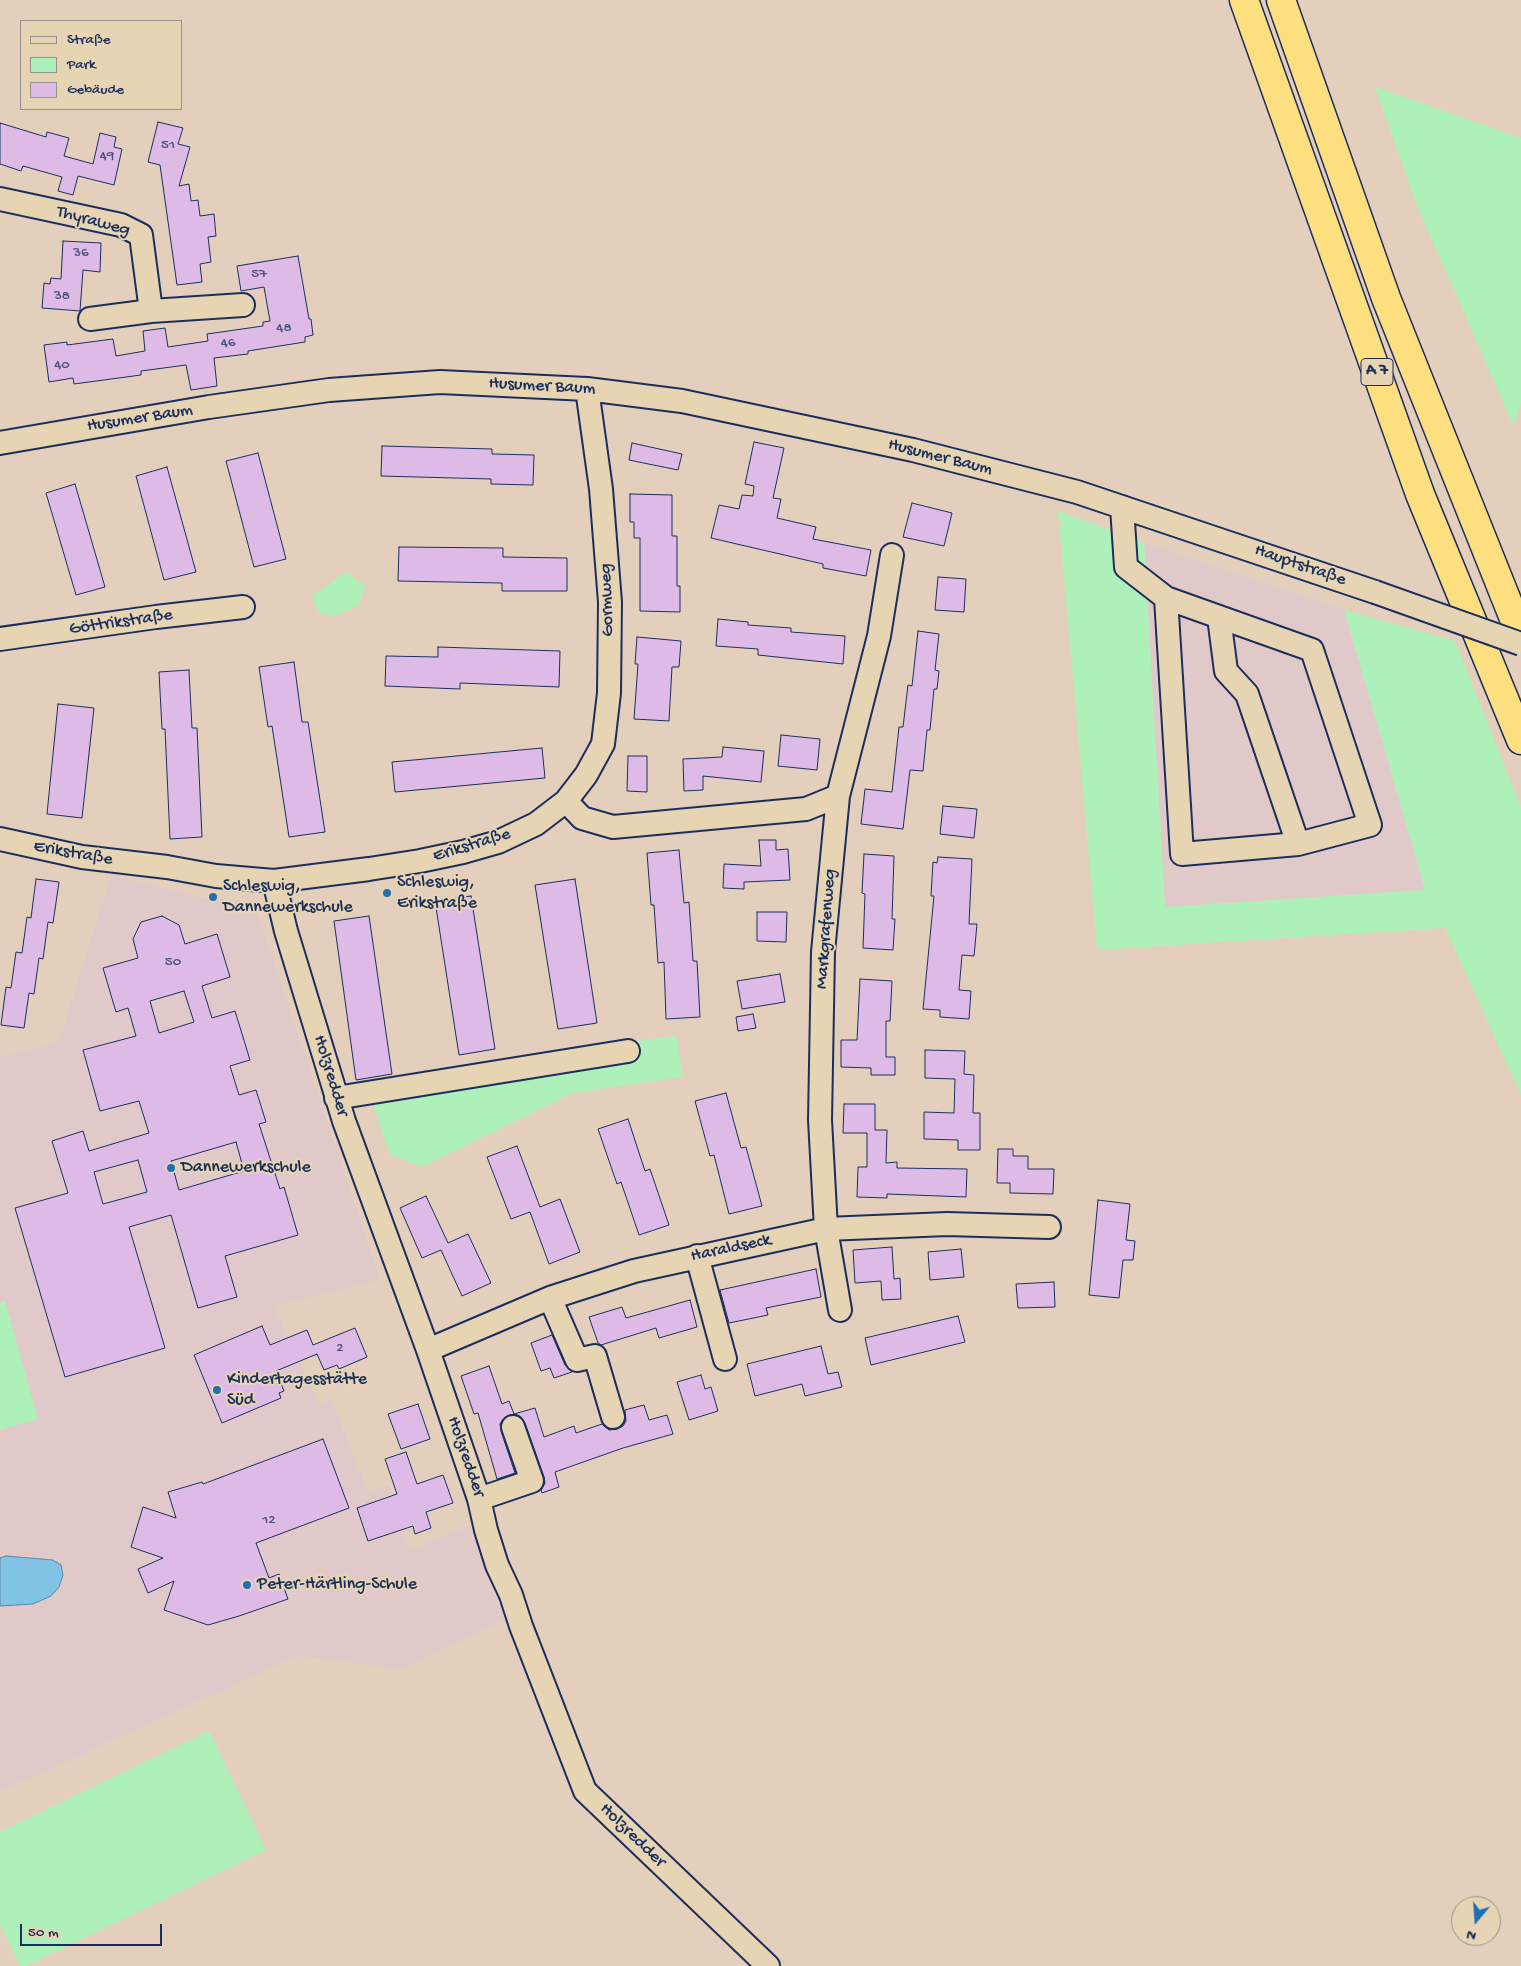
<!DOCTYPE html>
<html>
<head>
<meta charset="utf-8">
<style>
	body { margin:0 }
	#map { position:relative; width:1521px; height:1966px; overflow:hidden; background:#e4cfbc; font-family:"Gochi Hand",sans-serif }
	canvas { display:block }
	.legend { position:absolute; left:20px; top:20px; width:162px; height:90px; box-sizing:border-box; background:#e6d4b2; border:1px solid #959290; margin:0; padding:6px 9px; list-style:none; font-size:15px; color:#1b2f5e }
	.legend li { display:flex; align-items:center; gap:10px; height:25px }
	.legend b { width:25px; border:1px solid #959290 }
	.north { position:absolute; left:1451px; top:1896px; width:50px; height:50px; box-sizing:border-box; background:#e6d4b2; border:1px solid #959290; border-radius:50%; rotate:198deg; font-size:14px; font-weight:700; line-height:20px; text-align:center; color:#1b2f5e }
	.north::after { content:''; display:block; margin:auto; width:18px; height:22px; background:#1f6fb2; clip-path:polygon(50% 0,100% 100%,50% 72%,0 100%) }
	.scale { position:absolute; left:20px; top:1924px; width:142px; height:22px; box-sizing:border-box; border:2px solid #1b2f5e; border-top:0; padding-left:6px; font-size:15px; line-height:18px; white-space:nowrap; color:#1b2f5e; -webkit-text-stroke:4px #e6d4b2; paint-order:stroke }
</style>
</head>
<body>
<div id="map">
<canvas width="1521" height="1966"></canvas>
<ul class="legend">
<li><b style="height:6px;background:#e6d4b2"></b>Straße</li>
<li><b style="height:14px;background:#adf0b9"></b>Park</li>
<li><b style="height:14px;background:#ddbbe6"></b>Gebäude</li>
</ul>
<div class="north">N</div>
<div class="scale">50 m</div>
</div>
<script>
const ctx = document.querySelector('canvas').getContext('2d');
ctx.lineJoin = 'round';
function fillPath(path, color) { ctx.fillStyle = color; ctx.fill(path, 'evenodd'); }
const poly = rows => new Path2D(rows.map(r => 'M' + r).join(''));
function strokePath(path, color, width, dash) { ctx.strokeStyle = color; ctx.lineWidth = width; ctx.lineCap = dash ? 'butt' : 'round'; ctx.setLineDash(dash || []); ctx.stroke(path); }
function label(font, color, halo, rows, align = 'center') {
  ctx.font = font + ' "Gochi Hand",sans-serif'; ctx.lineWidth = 4; ctx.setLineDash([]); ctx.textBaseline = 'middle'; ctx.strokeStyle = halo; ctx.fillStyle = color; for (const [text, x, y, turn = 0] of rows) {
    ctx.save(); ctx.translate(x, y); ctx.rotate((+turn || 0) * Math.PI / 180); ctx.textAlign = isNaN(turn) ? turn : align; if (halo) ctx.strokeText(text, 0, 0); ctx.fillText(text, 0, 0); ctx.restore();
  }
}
fillPath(poly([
	[1144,542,1344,610,1426,890,1165,907],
	[111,875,203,898,254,904,380,1279,274,1306,319,1404,331,1399,368,1491,389,1486,410,1549,473,1524,506,1620,400,1669,298,1656,0,1792,0,1057,59,1042]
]), '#e2c9c9');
fillPath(poly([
	[1375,87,1521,138,1521,403,1514,427,1416,204],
	[1058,511,1144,542,1165,907,1425,890,1344,610,1455,641,1521,808,1521,1095,1445,928,1097,950],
	[346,572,365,586,359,605,335,616,319,613,312,596],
	[676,1036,683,1077,573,1093,422,1167,390,1155,369,1093,545,1053],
	[5,1301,38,1419,0,1430,0,1303],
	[209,1731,266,1850,26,1966,20,1966,0,1925,0,1832]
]), '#adf0b9');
const water = poly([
	[6,1556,53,1560,61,1565,63,1575,59,1587,51,1596,33,1604,0,1606,0,1558,6,1556]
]);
fillPath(water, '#81c3e2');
strokePath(water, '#5888ad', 1);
const building = poly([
	[158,122,183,128,178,144,190,147,179,186,189,184,191,201,198,200,200,216,214,214,216,236,208,237,211,262,200,264,202,282,177,285,160,165,148,162,158,122],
	[0,123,46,137,47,132,69,138,64,156,93,164,100,133,116,137,114,147,122,149,114,185,78,176,73,195,58,191,62,177,23,166,21,171,0,164,0,123],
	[63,241,101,243,100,272,83,270,80,311,42,308,44,283,50,284,51,278,61,279,63,241],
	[298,256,309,319,311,319,313,335,305,337,305,342,248,351,248,354,214,358,217,386,191,390,186,365,141,371,141,375,74,384,73,378,49,382,44,345,67,342,67,345,113,339,116,356,145,351,143,331,165,328,168,347,208,341,207,334,263,326,263,322,270,321,264,287,241,291,237,266,298,256],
	[754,442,784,448,773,498,781,499,777,518,816,527,813,539,871,550,866,576,823,568,823,564,711,538,719,505,739,509,742,495,753,496,754,486,745,484,754,442],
	[632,443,682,454,678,470,629,460,632,443],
	[382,446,492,449,492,454,534,455,533,485,491,484,491,479,381,476,382,446],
	[258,453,286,559,254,567,226,461,258,453],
	[167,467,196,572,164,580,136,476,167,467],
	[75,484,105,587,76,595,46,493,75,484],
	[630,494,672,495,672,536,677,536,677,586,680,586,680,612,640,611,640,538,634,538,634,522,630,522,630,494],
	[912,503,952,513,944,546,903,537,912,503],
	[399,547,503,548,503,557,567,558,567,591,502,591,502,583,398,581,399,547],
	[938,577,966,579,964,612,935,610,938,577],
	[718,619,748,622,748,625,791,628,791,632,845,636,843,664,758,655,758,649,716,646,718,619],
	[918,631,939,634,935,670,939,671,937,689,934,689,930,730,927,730,923,771,910,770,903,829,861,824,865,789,892,792,899,727,903,727,908,685,912,686,918,631],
	[637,637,681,641,679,667,672,667,669,721,634,719,638,664,635,664,637,637],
	[438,647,560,651,559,687,460,683,460,689,385,686,386,656,438,657,438,647],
	[294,662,302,722,308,722,325,832,289,837,272,726,268,727,259,667,294,662],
	[189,670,192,728,197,728,202,837,170,839,165,729,162,729,159,672,189,670],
	[58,704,94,708,82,818,47,814,58,704],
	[781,735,820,739,817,770,778,766,781,735],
	[723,747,764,751,761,782,703,776,703,790,684,791,683,759,722,757,723,747],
	[542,748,545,778,395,792,392,762,542,748],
	[628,756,647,756,647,792,627,791,628,756],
	[943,806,977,809,974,838,940,834,943,806],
	[759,840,776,840,776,850,788,849,790,880,744,882,744,889,723,888,724,864,761,866,759,840],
	[679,850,684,903,689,902,693,961,697,961,700,1017,666,1019,664,962,658,963,654,905,651,905,647,853,679,850],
	[864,854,894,856,892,919,895,919,893,950,863,948,865,894,862,893,864,854],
	[938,857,972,859,969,924,977,924,974,956,962,955,959,990,971,991,969,1019,940,1017,940,1010,923,1009,934,896,931,896,933,862,937,863,938,857],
	[36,879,59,882,53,923,48,922,43,959,39,958,34,994,29,993,24,1028,1,1025,6,987,11,988,16,952,22,953,27,917,31,918,36,879],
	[575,879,597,1023,558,1029,535,885,575,879],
	[471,896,495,1049,459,1055,435,901,471,896],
	[757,912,787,912,786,942,757,941,757,912],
	[162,916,179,925,185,944,217,934,230,977,202,986,212,1018,235,1011,250,1060,230,1066,239,1095,256,1090,266,1122,259,1124,280,1189,284,1187,298,1235,225,1256,237,1297,198,1308,171,1215,129,1227,165,1348,65,1377,15,1208,68,1193,52,1141,83,1131,89,1151,149,1133,139,1101,100,1111,83,1050,136,1036,128,1008,116,1012,103,968,138,958,133,939,141,922,162,916],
	[184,991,194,1022,159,1033,150,1001,184,991],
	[236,1142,244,1171,179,1190,171,1161,236,1142],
	[138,1160,147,1192,103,1204,94,1172,138,1160],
	[369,916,392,1074,356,1080,334,921,369,916],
	[780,974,785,1002,742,1009,737,981,780,974],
	[860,979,892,981,890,1021,886,1021,886,1057,895,1057,895,1075,871,1075,871,1068,841,1067,841,1040,857,1040,860,979],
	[753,1014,756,1028,738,1031,736,1017,753,1014],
	[925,1050,965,1051,964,1074,974,1075,973,1113,980,1113,980,1150,958,1150,958,1140,924,1139,924,1112,954,1113,955,1079,925,1078,925,1050],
	[726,1093,741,1148,746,1147,762,1206,729,1214,714,1155,710,1156,695,1101,726,1093],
	[844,1104,875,1104,875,1130,887,1130,886,1163,897,1162,897,1168,967,1169,966,1197,887,1194,887,1198,857,1197,858,1167,867,1167,867,1133,843,1133,844,1104],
	[628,1119,645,1171,650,1169,669,1225,639,1235,621,1182,617,1184,598,1129,628,1119],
	[517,1146,540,1207,560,1199,580,1252,549,1264,530,1212,511,1219,487,1157,517,1146],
	[998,1149,1013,1149,1013,1156,1028,1156,1028,1169,1054,1169,1053,1194,1010,1193,1010,1183,997,1183,998,1149],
	[426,1196,448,1243,468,1234,491,1283,462,1296,441,1250,422,1258,400,1208,426,1196],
	[1098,1200,1130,1204,1126,1240,1135,1241,1133,1260,1123,1260,1119,1298,1089,1295,1098,1200],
	[892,1247,894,1279,900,1278,901,1299,882,1300,881,1281,855,1283,853,1250,892,1247],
	[961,1249,964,1277,930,1280,928,1252,961,1249],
	[816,1269,821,1297,766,1308,768,1315,729,1323,720,1290,816,1269],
	[1054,1282,1055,1307,1018,1308,1016,1284,1054,1282],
	[690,1300,697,1327,659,1338,656,1328,601,1345,598,1343,589,1317,622,1307,626,1318,690,1300],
	[958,1316,965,1342,871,1365,865,1338,958,1316],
	[262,1326,270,1345,307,1330,313,1345,355,1328,367,1357,339,1369,337,1365,324,1370,317,1354,276,1371,284,1391,279,1393,281,1398,222,1423,194,1355,262,1326],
	[552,1335,565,1365,572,1372,554,1378,550,1368,541,1371,531,1343,552,1335],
	[821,1346,828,1374,838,1372,842,1387,805,1396,802,1384,755,1396,747,1364,821,1346],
	[489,1366,502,1404,509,1401,514,1414,535,1408,544,1437,574,1426,576,1433,602,1424,609,1430,617,1429,623,1426,626,1421,625,1410,644,1405,649,1420,667,1415,673,1434,623,1448,555,1472,559,1487,542,1493,541,1490,545,1483,544,1477,525,1423,521,1417,516,1414,509,1415,503,1419,500,1424,501,1431,515,1473,497,1479,478,1413,474,1414,461,1376,489,1366],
	[701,1375,705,1389,711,1387,718,1411,689,1420,677,1382,701,1375],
	[418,1404,430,1439,401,1449,388,1414,418,1404],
	[323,1439,349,1508,256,1543,269,1578,279,1574,288,1599,239,1616,208,1625,164,1610,174,1581,148,1593,138,1569,163,1558,131,1547,143,1507,176,1518,168,1492,202,1482,203,1484,323,1439],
	[406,1452,417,1484,443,1475,453,1503,426,1512,431,1528,415,1534,413,1526,368,1541,357,1508,397,1494,385,1459,406,1452]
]);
fillPath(building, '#ddbbe6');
strokePath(building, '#1b2f5e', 1);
const minor = poly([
	[0,199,121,225,141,235,151,311],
	[90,319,151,311,243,305],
	[0,443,209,407,329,390,440,382,587,389,682,401,913,450,1077,492,1375,592],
	[1122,507,1126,567,1166,598,1312,650,1370,825,1298,844,1182,854,1166,598],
	[1219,617,1226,671,1247,694,1298,844],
	[0,639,156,617,243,607],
	[566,801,582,818,613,827,806,809,838,796],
	[0,839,82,857,167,867,216,876,274,881,369,869,420,861,463,852,498,842,536,824,566,801,586,775,603,744,609,693,610,602,601,489,587,389],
	[274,881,286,931,344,1121,428,1350,479,1499,486,1530,497,1565,511,1595,521,1626,585,1791,768,1966],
	[336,1098,628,1051],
	[697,1256,725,1359],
	[550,1298,577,1360,595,1356,613,1417],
	[840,1310,826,1229,820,1120,823,952,838,796,879,636,892,555],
	[428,1350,550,1298,634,1271,826,1229,947,1224,1049,1227],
	[479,1499,532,1481,513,1427]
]);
const highway = poly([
	[1244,0,1420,494,1521,740],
	[1281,0,1386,298,1521,636]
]);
strokePath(minor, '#1b2f5e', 26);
strokePath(highway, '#1b2f5e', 31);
strokePath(minor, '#e6d4b2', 22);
strokePath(highway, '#fedf80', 28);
const minorBridge = poly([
	[1375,592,1521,644]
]);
strokePath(minorBridge, '#1b2f5e', 26, []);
strokePath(minorBridge, '#e6d4b2', 22);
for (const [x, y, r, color] of [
	[387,893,5,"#1f6fb2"],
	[213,897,5,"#1f6fb2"],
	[171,1168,5,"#1f6fb2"],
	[217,1390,5,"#1f6fb2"],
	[247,1585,5,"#1f6fb2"]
]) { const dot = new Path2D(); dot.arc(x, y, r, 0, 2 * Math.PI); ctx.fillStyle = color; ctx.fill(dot); strokePath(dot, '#e6d4b2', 2); }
label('15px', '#4c5280', null, [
	["51",168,146],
	["49",107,157],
	["36",81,254],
	["57",259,275],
	["38",62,297],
	["48",284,329],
	["46",228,344],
	["40",62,366],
	["50",173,963],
	["2",340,1349],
	["12",269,1521]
]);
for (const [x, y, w] of [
	[1377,372,32]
]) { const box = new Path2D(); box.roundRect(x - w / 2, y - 13.5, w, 27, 4); ctx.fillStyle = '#e6d4b2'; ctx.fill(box); strokePath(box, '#1b2f5e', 1); }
label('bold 16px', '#1b2f5e', null, [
	["A 7",1377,372]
]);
label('18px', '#1b2f5e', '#e6d4b2', [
	["Thyraweg",93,222,15],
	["Husumer Baum",542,387,3],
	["Husumer Baum",140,419,-9],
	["Husumer Baum",940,458,14],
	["Hauptstraße",1300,566,19],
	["Gormweg",608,600,-92],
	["Göttrikstraße",121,623,-8],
	["Erikstraße",472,846,-17],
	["Erikstraße",73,854,10],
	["Markgrafenweg",827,929,-86],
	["Holzredder",330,1076,73],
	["Haraldseck",731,1249,-12],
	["Holzredder",465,1457,71],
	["Holzredder",632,1836,44]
]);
label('18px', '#1b2f5e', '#e6d4b2', [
	["Schleswig,",397,883],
	["Erikstraße",397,904],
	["Schleswig,",223,887],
	["Dannewerkschule",223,908],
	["Dannewerkschule",181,1168],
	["Kindertagesstätte",227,1380],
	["Süd",227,1401],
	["Peter-Härtling-Schule",257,1585]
], 'left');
</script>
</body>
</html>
